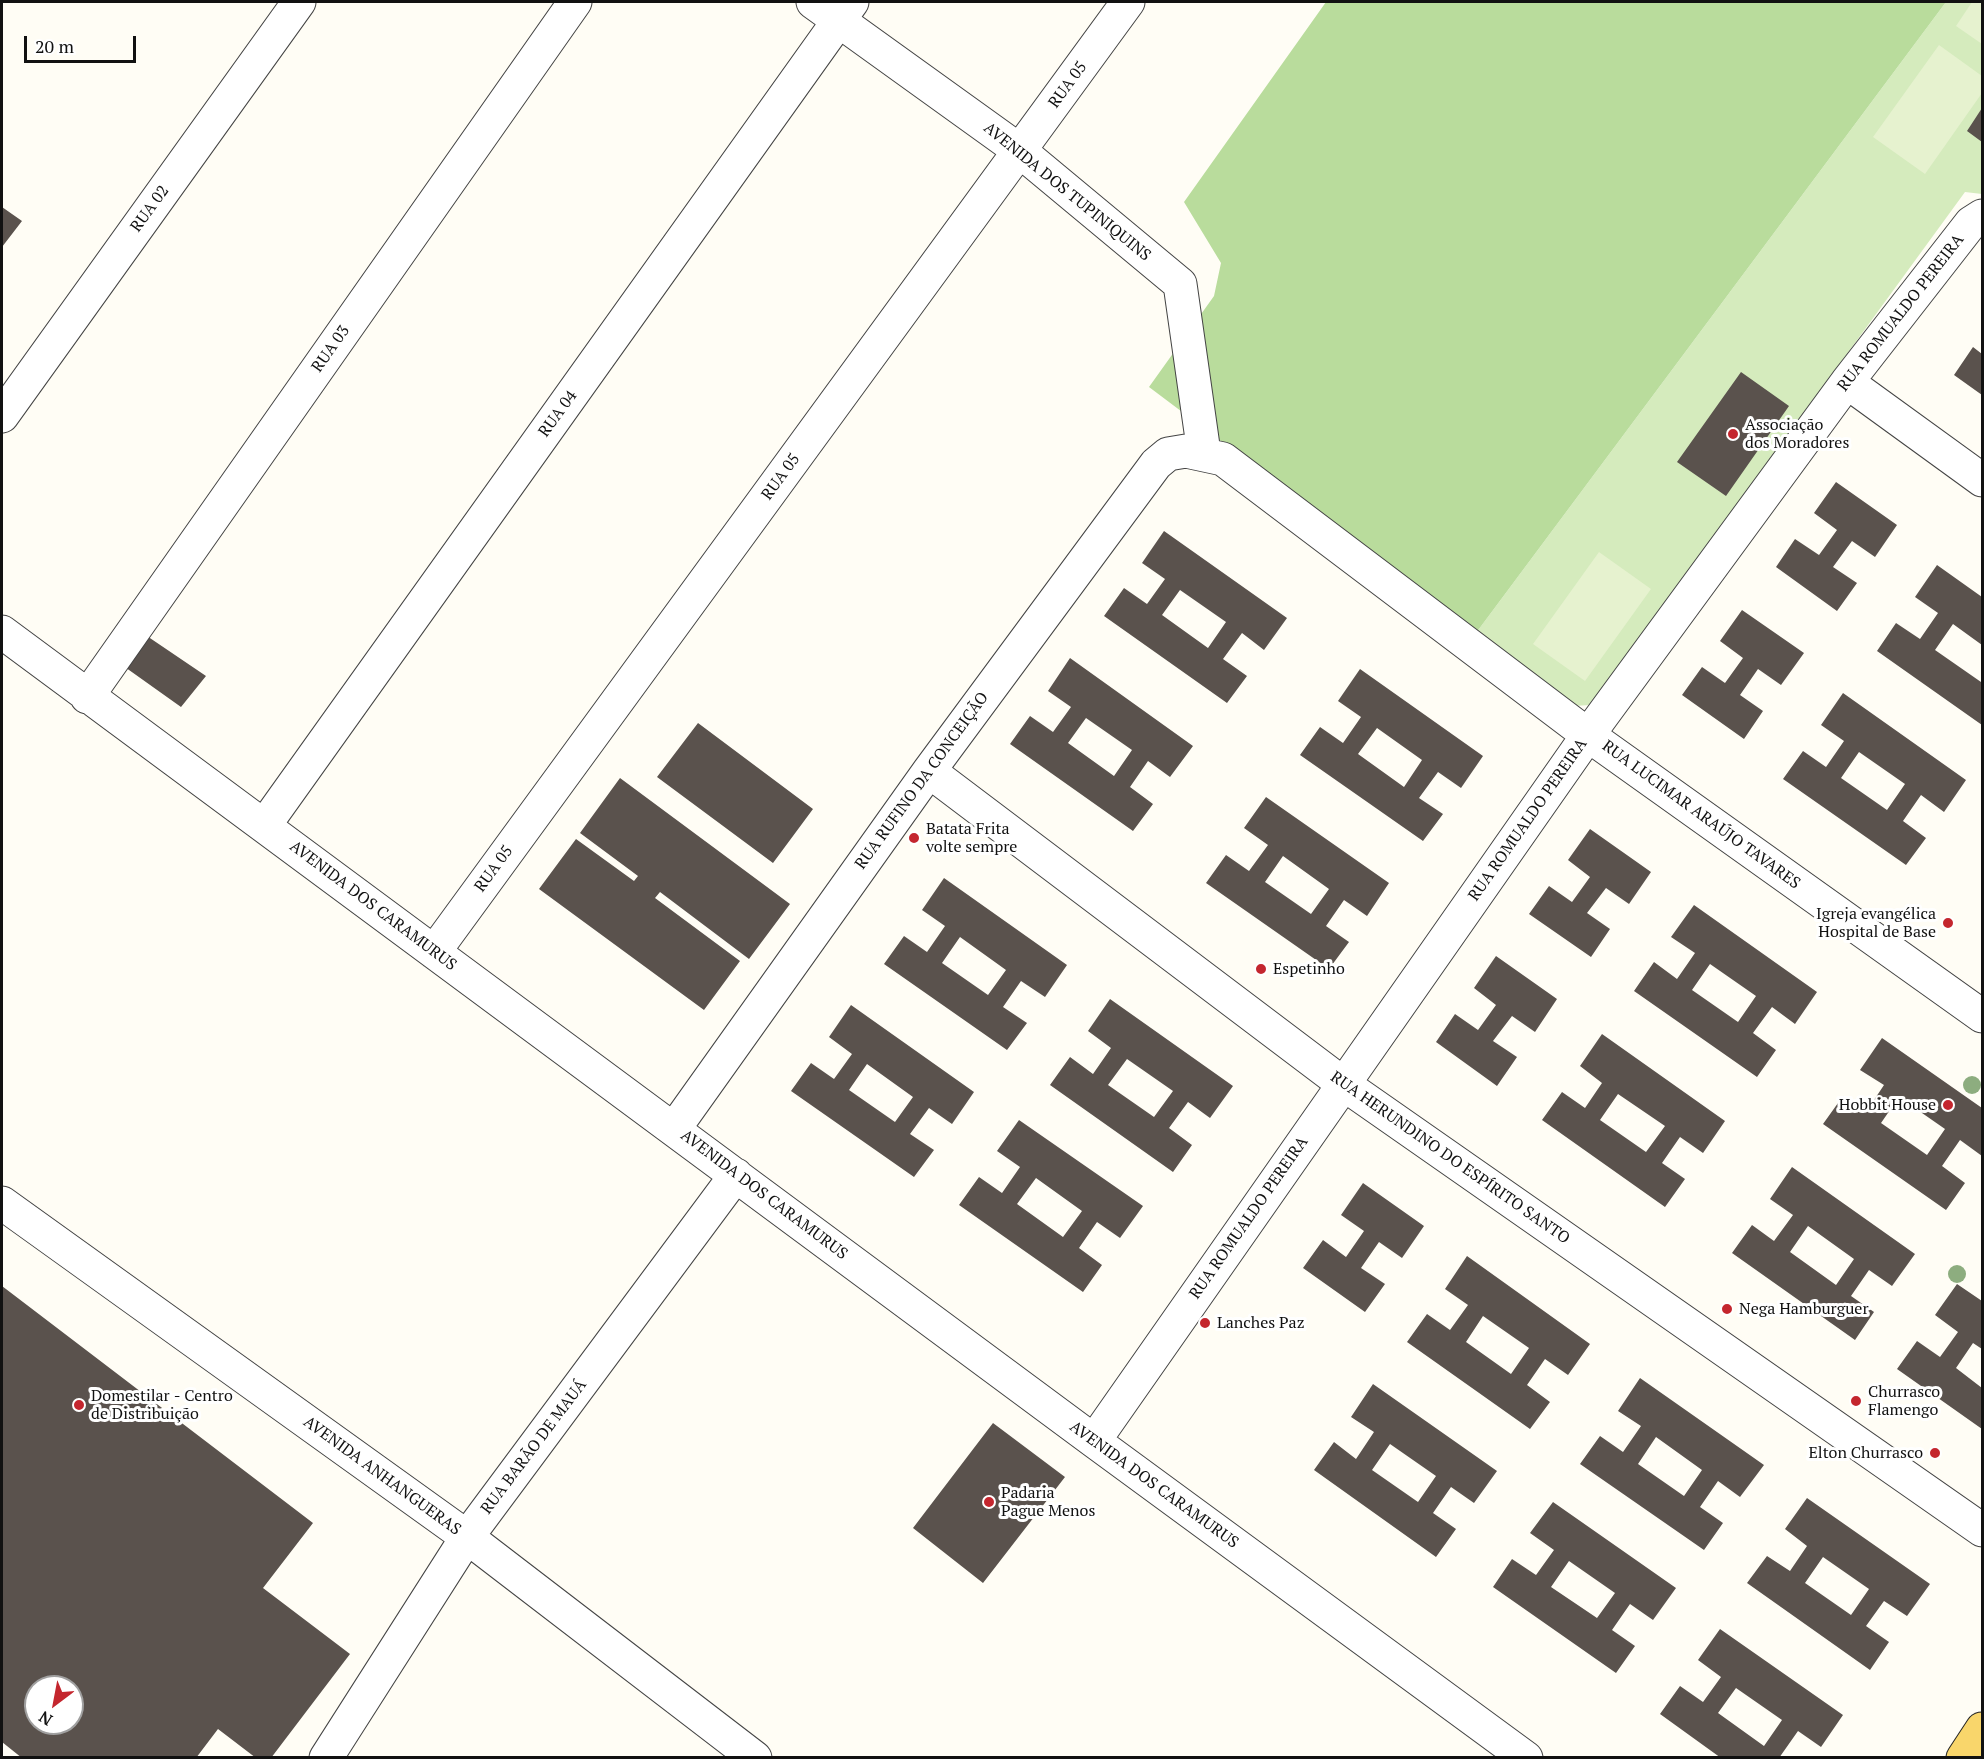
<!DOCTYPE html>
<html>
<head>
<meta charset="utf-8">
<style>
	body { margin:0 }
	#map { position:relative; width:1984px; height:1759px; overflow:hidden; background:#fffdf5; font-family:"PT Serif",serif }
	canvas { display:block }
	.frame { position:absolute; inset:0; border:3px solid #111; pointer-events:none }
	.north { position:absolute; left:24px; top:1675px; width:60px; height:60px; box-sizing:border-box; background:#fff; border:2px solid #a0a0a0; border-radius:50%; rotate:212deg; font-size:16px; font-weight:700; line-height:24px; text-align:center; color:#111 }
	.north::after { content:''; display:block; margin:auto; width:21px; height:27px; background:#c4262e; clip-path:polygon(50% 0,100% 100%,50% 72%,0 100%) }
	.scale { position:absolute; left:24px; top:36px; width:112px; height:27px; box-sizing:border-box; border:3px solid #111; border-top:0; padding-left:8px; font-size:18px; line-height:21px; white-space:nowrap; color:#111; -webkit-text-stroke:4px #fff; paint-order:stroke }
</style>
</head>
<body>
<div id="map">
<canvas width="1984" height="1759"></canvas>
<div class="frame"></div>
<div class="north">N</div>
<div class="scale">20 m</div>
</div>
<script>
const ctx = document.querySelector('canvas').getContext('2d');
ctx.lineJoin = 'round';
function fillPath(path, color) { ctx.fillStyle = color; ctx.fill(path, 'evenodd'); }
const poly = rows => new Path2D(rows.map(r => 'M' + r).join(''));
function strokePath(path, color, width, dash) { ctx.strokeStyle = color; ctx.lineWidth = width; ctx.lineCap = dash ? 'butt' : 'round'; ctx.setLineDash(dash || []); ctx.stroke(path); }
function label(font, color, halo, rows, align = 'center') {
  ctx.font = font + ' "PT Serif",serif'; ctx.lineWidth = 6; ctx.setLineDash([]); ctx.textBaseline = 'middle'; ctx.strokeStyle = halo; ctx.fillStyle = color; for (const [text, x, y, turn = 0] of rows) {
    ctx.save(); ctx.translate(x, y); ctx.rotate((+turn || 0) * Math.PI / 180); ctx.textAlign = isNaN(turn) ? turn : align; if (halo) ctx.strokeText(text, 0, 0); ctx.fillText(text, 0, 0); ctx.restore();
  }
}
fillPath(poly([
	[1946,2,1982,2,1982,194,1965,192,1591,705,1572,706,1476,633]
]), '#d5ebbd');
fillPath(poly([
	[1326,2,1946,2,1476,633,1149,387,1214,296,1221,263,1184,202]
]), '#b9dc9c');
fillPath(poly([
	[1972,2,1982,2,1982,44,1956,26],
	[1939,45,1982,76,1982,93,1925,174,1873,137],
	[1599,552,1651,589,1585,681,1533,644]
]), '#e6f2cf');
fillPath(poly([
	[1982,108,1982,142,1967,131],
	[2,207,22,221,2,247],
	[1973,347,1982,354,1982,395,1954,375],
	[1741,372,1789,406,1726,496,1677,462],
	[1836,482,1897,525,1875,557,1852,541,1833,567,1857,583,1837,611,1776,567,1795,539,1819,555,1837,530,1814,513],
	[1164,531,1287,618,1264,650,1242,633,1223,659,1247,676,1227,703,1104,616,1124,588,1147,604,1165,579,1142,563],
	[1180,590,1226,622,1208,648,1162,615],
	[1937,565,1982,597,1982,645,1953,624,1935,650,1981,682,1982,680,1982,725,1877,651,1896,623,1920,639,1938,613,1915,597],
	[1742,610,1804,653,1781,685,1758,669,1740,695,1763,711,1744,739,1682,695,1702,667,1725,683,1743,658,1720,641],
	[141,632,206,676,181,707,122,665],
	[1070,658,1193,746,1170,777,1148,761,1130,787,1153,804,1133,831,1010,744,1030,716,1053,732,1071,707,1048,691],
	[1086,718,1132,750,1114,776,1068,743],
	[1360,669,1483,756,1461,788,1438,772,1419,798,1443,814,1423,841,1300,755,1320,727,1343,743,1361,717,1338,701],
	[1377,728,1422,760,1404,787,1358,754],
	[1843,693,1966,780,1944,812,1921,795,1903,821,1926,838,1906,865,1783,779,1803,751,1826,767,1844,741,1821,725],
	[1859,752,1905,784,1887,810,1841,778],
	[698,723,813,809,773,863,657,777],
	[620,778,790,904,749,959,660,892,655,898,740,961,704,1010,539,889,576,839,634,881,638,876,580,833],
	[1266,797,1389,883,1367,916,1344,900,1326,926,1349,942,1329,969,1206,883,1226,855,1249,871,1268,845,1244,828],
	[1283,856,1329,889,1311,914,1265,882],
	[1590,829,1651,872,1629,904,1606,888,1587,913,1610,929,1591,957,1529,914,1549,886,1572,902,1590,877,1568,860],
	[944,878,1067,965,1045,997,1021,981,1003,1007,1027,1023,1007,1050,884,964,904,936,927,952,945,926,922,910],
	[960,937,1006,970,988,995,942,963],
	[1694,905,1817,992,1795,1024,1772,1007,1753,1033,1776,1050,1757,1077,1634,991,1654,962,1677,979,1695,953,1671,937],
	[1710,964,1756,996,1738,1022,1692,990],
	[1496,956,1557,999,1535,1032,1512,1016,1493,1041,1517,1057,1497,1086,1436,1042,1455,1014,1478,1030,1496,1005,1474,988],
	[1110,999,1233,1086,1210,1118,1188,1102,1169,1128,1192,1145,1173,1172,1050,1085,1070,1057,1093,1074,1111,1048,1088,1031],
	[1127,1059,1173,1091,1154,1117,1108,1085],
	[851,1005,974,1092,952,1124,929,1108,910,1134,934,1150,914,1177,791,1091,811,1063,834,1079,852,1054,829,1037],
	[867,1064,913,1097,895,1122,849,1090],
	[1602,1034,1725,1121,1703,1153,1680,1137,1662,1163,1685,1179,1665,1207,1542,1120,1562,1092,1585,1108,1602,1083,1580,1066],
	[1618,1094,1665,1126,1646,1152,1600,1120],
	[1882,1038,1982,1108,1982,1156,1960,1140,1942,1166,1965,1183,1946,1210,1823,1124,1843,1096,1866,1112,1884,1085,1860,1070],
	[1899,1097,1945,1129,1927,1155,1881,1123],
	[1019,1120,1143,1206,1120,1238,1097,1222,1079,1248,1102,1265,1083,1292,959,1205,979,1177,1002,1193,1020,1167,997,1151],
	[1036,1178,1082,1211,1063,1237,1017,1204],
	[1792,1167,1915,1254,1892,1286,1869,1270,1851,1296,1874,1312,1855,1340,1732,1253,1752,1225,1774,1241,1793,1215,1770,1199],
	[1808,1226,1854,1259,1836,1285,1790,1252],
	[1363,1183,1424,1226,1402,1258,1379,1242,1361,1268,1385,1284,1365,1312,1303,1268,1323,1240,1346,1257,1364,1231,1341,1215],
	[1467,1256,1590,1344,1568,1375,1545,1359,1527,1385,1550,1402,1530,1429,1407,1342,1427,1314,1450,1330,1468,1305,1445,1289],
	[1483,1316,1529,1348,1511,1374,1466,1342],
	[1957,1284,1982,1301,1982,1349,1973,1343,1956,1368,1982,1388,1982,1429,1897,1369,1917,1341,1940,1357,1958,1332,1935,1315],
	[2,1286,313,1523,263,1588,350,1654,271,1758,256,1758,218,1729,196,1758,22,1758,2,1742],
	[36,1687,72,1687,72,1723,36,1723],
	[1640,1378,1764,1465,1740,1497,1718,1481,1700,1507,1723,1523,1704,1550,1580,1464,1600,1436,1623,1452,1641,1426,1618,1411],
	[1656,1437,1702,1470,1684,1496,1638,1464],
	[1373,1384,1497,1471,1474,1503,1451,1487,1433,1513,1456,1529,1436,1557,1314,1470,1334,1442,1356,1459,1374,1432,1351,1417],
	[1390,1444,1436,1476,1418,1502,1372,1470],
	[993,1423,1065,1477,983,1583,913,1528],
	[1807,1498,1930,1584,1907,1616,1884,1601,1866,1626,1889,1642,1870,1670,1747,1583,1767,1556,1790,1571,1807,1546,1785,1529],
	[1823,1557,1869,1589,1851,1615,1805,1583],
	[1553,1502,1676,1588,1653,1620,1630,1604,1612,1630,1635,1646,1616,1673,1493,1587,1512,1559,1536,1575,1554,1550,1530,1533],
	[1569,1561,1615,1593,1597,1618,1551,1587],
	[1720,1629,1843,1715,1821,1747,1798,1731,1779,1758,1721,1758,1660,1714,1680,1686,1703,1702,1721,1677,1698,1660],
	[1736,1688,1782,1720,1764,1746,1718,1713]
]), '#5a524d');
const minor = poly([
	[813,2,1020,151,1180,284,1204,453],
	[1847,382,1982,480],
	[2,416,299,2],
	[2,632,1094,1441,1526,1758],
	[87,697,575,2],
	[929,771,1342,1083,1982,1530],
	[264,826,852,2],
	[434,952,1128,2],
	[674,1129,929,771,1156,464,1168,454,1186,451,1223,459,1588,735,1982,1016],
	[2,1203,467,1537,755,1758],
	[1094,1441,1588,735,1847,382,1971,223,1982,216],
	[326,1758,467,1537,736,1175]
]);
const major = poly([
	[1963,1758,1982,1729]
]);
strokePath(minor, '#444', 35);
strokePath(major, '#222', 35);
strokePath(minor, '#fff', 33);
strokePath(major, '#f9d66b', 33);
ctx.fillStyle = '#8dad7f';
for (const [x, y] of [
	[1972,1085],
	[1957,1274]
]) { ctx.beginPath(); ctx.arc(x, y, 9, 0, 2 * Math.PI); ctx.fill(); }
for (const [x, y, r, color] of [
	[1733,434,6,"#c4262e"],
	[914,838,6,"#c4262e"],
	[1948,923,6,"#c4262e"],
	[1261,969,6,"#c4262e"],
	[1948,1105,6,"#c4262e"],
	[1727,1309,6,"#c4262e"],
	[1205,1323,6,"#c4262e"],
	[1856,1401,6,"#c4262e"],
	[79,1405,6,"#c4262e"],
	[1935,1453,6,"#c4262e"],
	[989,1502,6,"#c4262e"]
]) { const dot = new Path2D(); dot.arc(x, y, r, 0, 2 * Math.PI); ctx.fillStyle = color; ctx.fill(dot); strokePath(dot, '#fff', 2); }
label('16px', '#111', '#fff', [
	["RUA 05",1068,85,-54],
	["AVENIDA DOS TUPINIQUINS",1067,192,39],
	["RUA 02",150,209,-54],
	["RUA ROMUALDO PEREIRA",1901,313,-52],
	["RUA 03",331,349,-55],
	["RUA 04",558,414,-54],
	["RUA 05",781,477,-54],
	["RUA RUFINO DA CONCEIÇÃO",922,781,-54],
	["RUA LUCIMAR ARAÚJO TAVARES",1701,815,36],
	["RUA ROMUALDO PEREIRA",1528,820,-55],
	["RUA 05",494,869,-54],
	["AVENIDA DOS CARAMURUS",373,906,37],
	["RUA HERUNDINO DO ESPÍRITO SANTO",1450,1158,35],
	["AVENIDA DOS CARAMURUS",764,1195,37],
	["RUA ROMUALDO PEREIRA",1249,1218,-55],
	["RUA BARÃO DE MAUÁ",534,1447,-53],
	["AVENIDA ANHANGUERAS",382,1476,36],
	["AVENIDA DOS CARAMURUS",1154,1485,36]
]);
label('16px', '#111', '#fff', [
	["Associação",1745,425],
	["dos Moradores",1745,443],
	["Batata Frita",926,829],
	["volte sempre",926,847],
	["Igreja evangélica",1936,914,"right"],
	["Hospital de Base",1936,932,"right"],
	["Espetinho",1273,969],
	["Hobbit House",1936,1105,"right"],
	["Nega Hamburguer",1739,1309],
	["Lanches Paz",1217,1323],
	["Churrasco",1868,1392],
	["Flamengo",1868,1410],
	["Domestilar - Centro",91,1396],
	["de Distribuição",91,1414],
	["Elton Churrasco",1923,1453,"right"],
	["Padaria",1001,1493],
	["Pague Menos",1001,1511]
], 'left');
</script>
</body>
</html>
